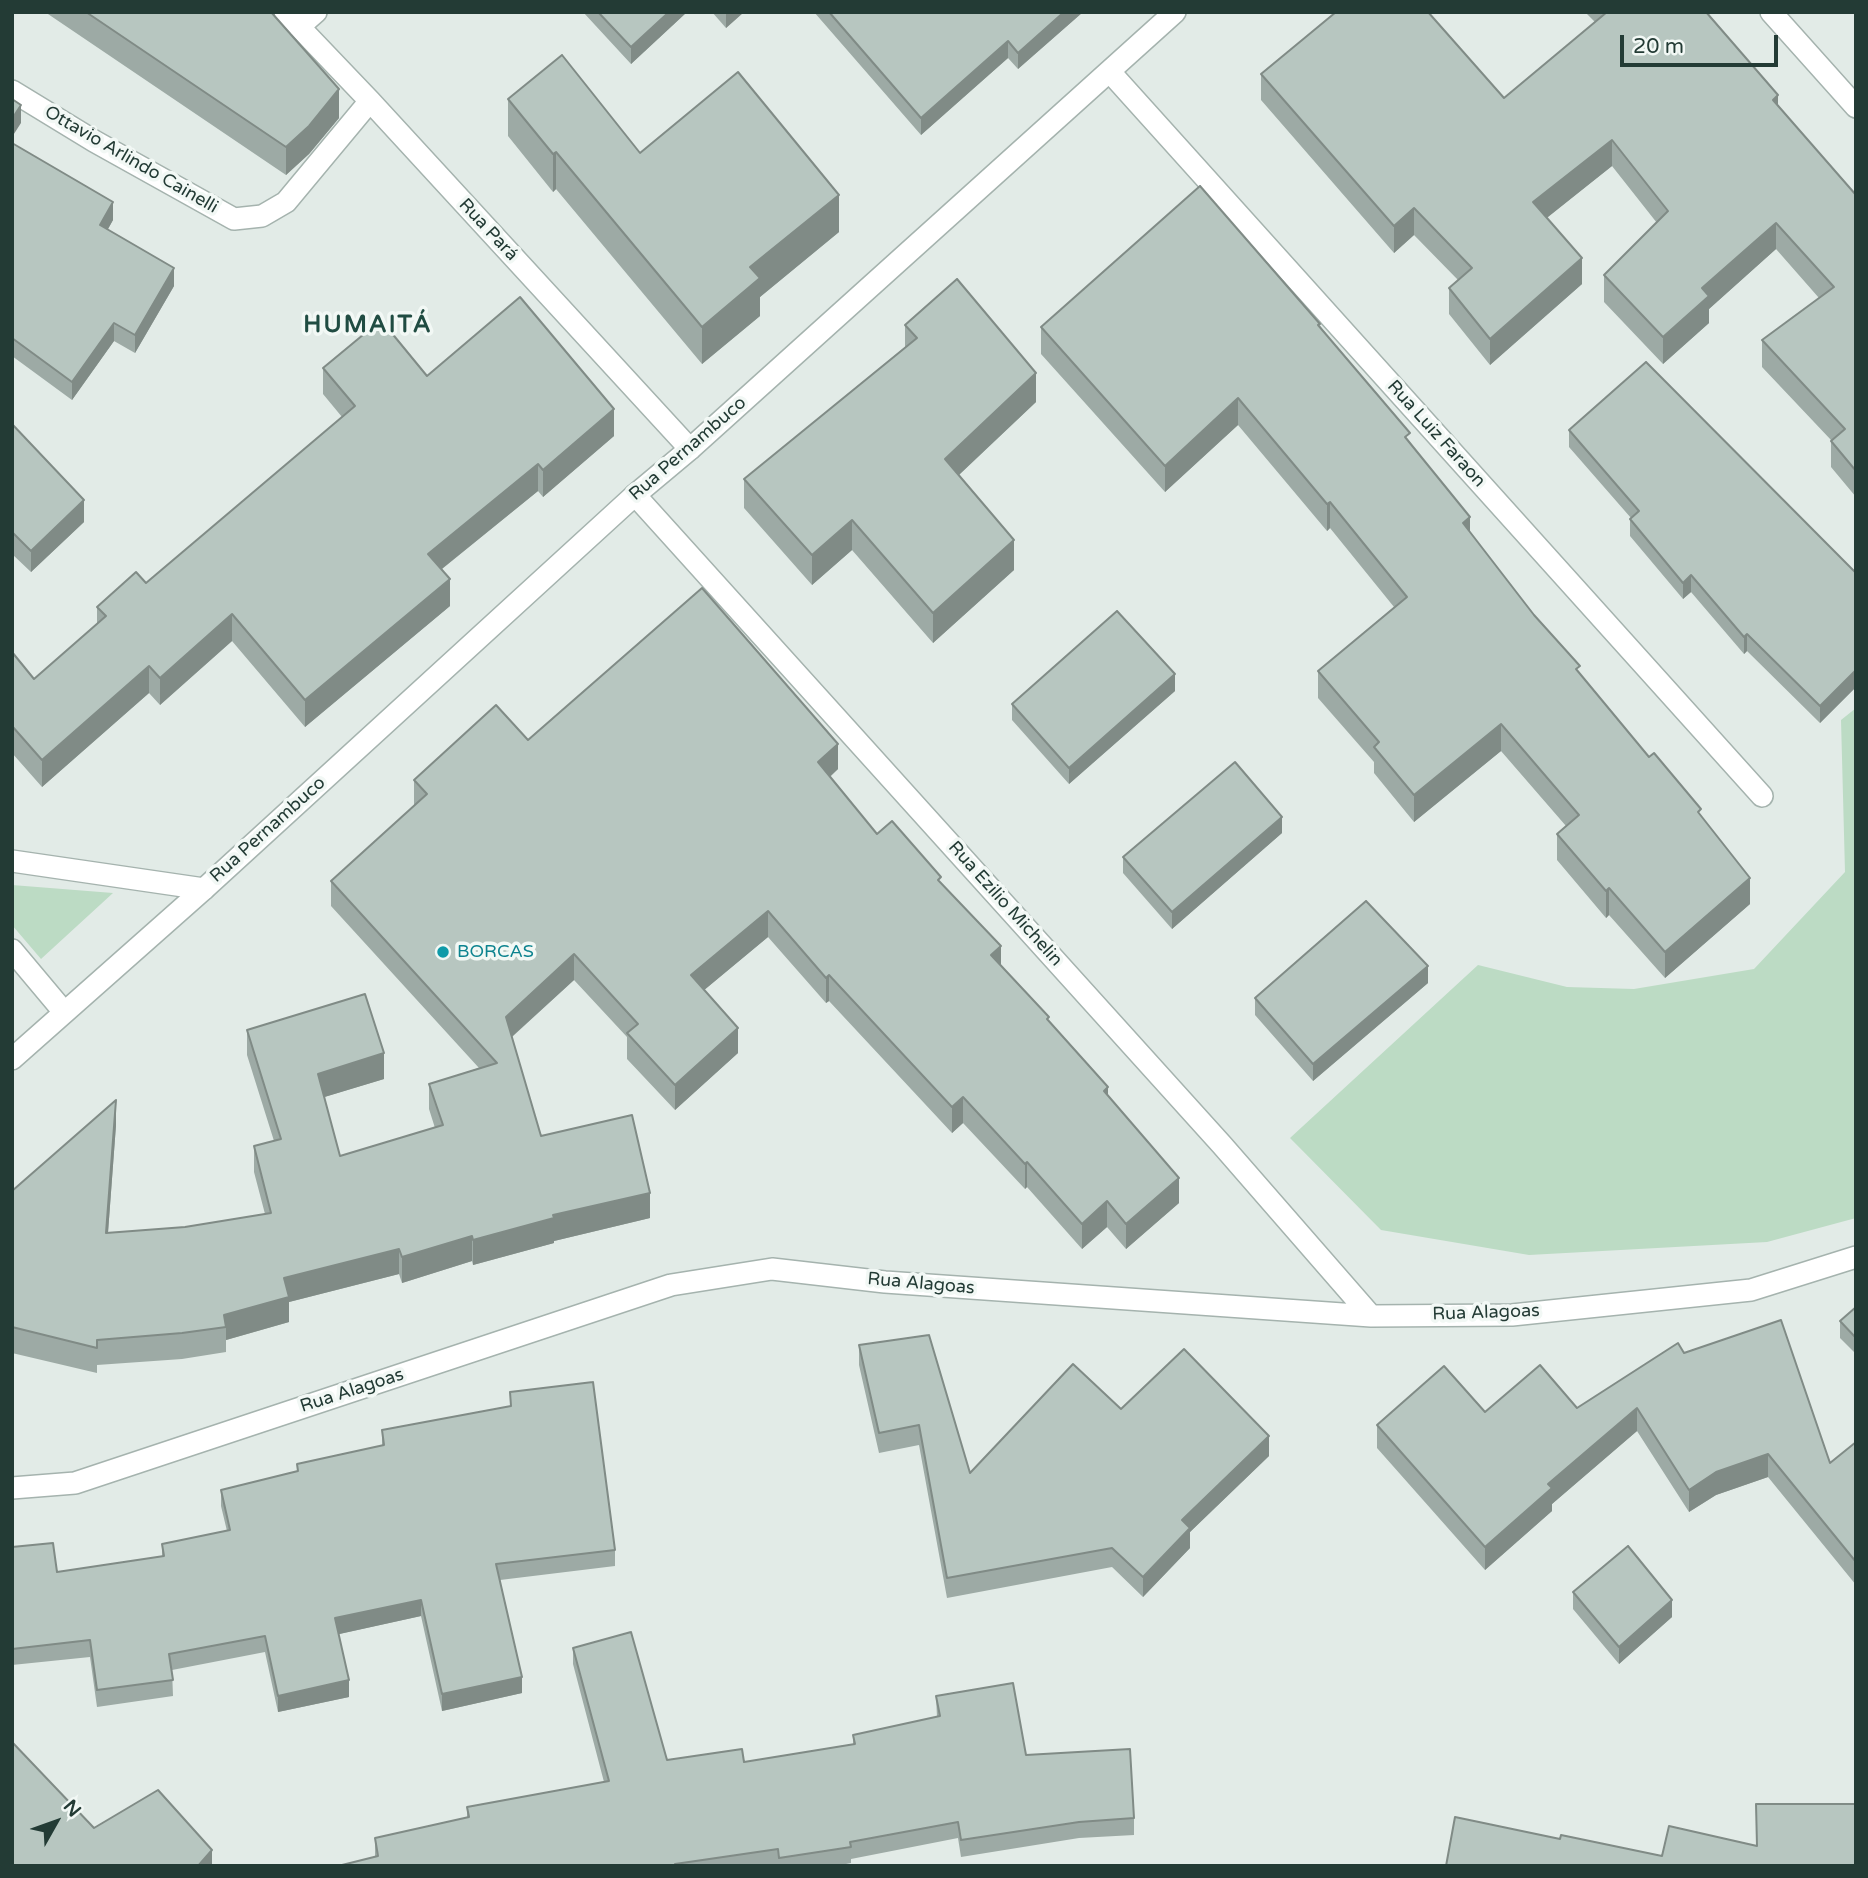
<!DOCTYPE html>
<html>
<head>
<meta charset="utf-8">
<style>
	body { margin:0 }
	#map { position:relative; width:1868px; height:1878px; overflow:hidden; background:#e2ebe7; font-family:"Varela Round",sans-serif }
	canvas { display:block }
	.frame { position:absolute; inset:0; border:14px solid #233b35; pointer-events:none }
	.north { position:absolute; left:21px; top:1787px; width:70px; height:70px; -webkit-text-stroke:5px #f2f8f5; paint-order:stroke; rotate:50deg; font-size:19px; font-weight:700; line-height:28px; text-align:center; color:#233b35 }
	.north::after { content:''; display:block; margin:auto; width:24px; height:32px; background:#233b35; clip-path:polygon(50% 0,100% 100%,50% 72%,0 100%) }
	.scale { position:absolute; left:1620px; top:35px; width:158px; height:32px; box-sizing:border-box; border:4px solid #233b35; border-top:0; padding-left:9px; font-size:21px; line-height:24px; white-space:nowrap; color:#233b35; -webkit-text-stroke:5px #f2f8f5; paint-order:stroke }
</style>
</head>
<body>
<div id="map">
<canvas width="1868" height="1878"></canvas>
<div class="frame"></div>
<div class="north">N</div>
<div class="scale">20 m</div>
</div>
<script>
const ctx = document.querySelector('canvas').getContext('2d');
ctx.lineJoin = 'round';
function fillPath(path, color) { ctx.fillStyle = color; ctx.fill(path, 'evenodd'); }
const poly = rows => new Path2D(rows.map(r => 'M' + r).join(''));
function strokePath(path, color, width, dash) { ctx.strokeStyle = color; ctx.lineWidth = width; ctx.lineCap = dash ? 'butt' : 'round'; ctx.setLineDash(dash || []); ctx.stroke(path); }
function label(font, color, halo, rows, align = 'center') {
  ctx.font = font + ' "Varela Round",sans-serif'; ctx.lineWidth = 7; ctx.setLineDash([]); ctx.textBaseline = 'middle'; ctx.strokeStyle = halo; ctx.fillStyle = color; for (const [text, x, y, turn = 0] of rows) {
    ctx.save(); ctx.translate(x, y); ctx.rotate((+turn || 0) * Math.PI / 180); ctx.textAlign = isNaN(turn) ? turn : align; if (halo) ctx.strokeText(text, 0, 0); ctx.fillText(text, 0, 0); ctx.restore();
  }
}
fillPath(poly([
	[1856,708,1856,1218,1767,1242,1529,1255,1381,1230,1290,1138,1478,965,1567,987,1634,989,1754,969,1845,872,1841,720],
	[12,885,113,893,41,959,12,925]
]), '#bcdbc4');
const minor = poly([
	[285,12,370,101,690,449],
	[1771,12,1856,107],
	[299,27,316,12],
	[1110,72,1762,796],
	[12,91,94,141,234,219,262,216,286,202,370,101],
	[635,495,1222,1145,1371,1316],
	[12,861,204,889],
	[12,950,64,1012],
	[12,1488,75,1483,671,1285,772,1269,885,1282,1371,1316,1512,1315,1751,1290,1856,1257]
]);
const tertiary = poly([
	[12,1059,204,889,635,495,690,449,1175,12]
]);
strokePath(minor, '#a5b3ae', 24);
strokePath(tertiary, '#a5b3ae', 24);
strokePath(minor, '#fff', 21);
strokePath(tertiary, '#fff', 21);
fillPath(poly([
	[45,12,271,12,339,118,309,154,286,175],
	[583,12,687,12,631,64],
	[712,12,744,12,726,28],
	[814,12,1083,12,1018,69,1008,58,921,135],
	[1585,12,1709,12,1709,15,1778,106,1856,195,1856,497,1831,467,1831,440,1762,367,1762,340,1819,298,1776,249,1709,309,1709,323,1663,364,1604,302,1604,275,1657,223,1612,166,1546,218,1582,284,1490,365,1449,314,1449,288,1458,280,1414,235,1394,253,1261,100,1261,74,1504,98,1595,22],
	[508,99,640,153,839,232,760,297,760,316,702,364,556,189,553,192,508,136],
	[12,143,113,220,108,229,174,286,135,353,114,341,72,400,12,356],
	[905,325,1036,402,959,475,1014,570,933,643,852,550,812,585,744,508,744,479,905,347],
	[1320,326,1410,442,1470,532,1580,674,1649,757,1701,815,1750,904,1665,978,1609,915,1606,918,1557,860,1557,834,1566,826,1501,751,1414,822,1374,773,1374,762,1318,698,1318,671,1394,607,1330,528,1327,531,1238,425,1165,492,1041,354,1041,327],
	[323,368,427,376,614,436,543,497,538,491,442,569,450,606,305,727,232,641,160,705,149,693,42,787,12,753,12,652,34,679,97,624,97,607,146,583,342,417,323,394],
	[12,424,84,522,31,572,12,554],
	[1569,430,1856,573,1856,687,1820,723,1747,651,1744,654,1691,592,1683,599,1630,536,1630,519,1631,518,1569,447],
	[1175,691,1069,784,1012,720,1012,704],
	[528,740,838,769,830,777,877,834,941,883,1001,965,1049,1021,1108,1097,1179,1203,1126,1249,1107,1227,1082,1249,1027,1187,1025,1189,963,1123,952,1133,829,1001,826,1003,768,937,704,990,738,1053,675,1110,627,1059,627,1037,574,980,512,1037,541,1136,650,1218,554,1241,554,1243,473,1265,472,1261,402,1283,399,1274,289,1302,289,1322,226,1340,226,1352,182,1359,97,1365,97,1373,12,1353,12,1191,116,1125,108,1233,185,1227,265,1214,254,1172,254,1146,274,1141,247,1055,247,1030,384,1079,324,1097,340,1156,435,1128,429,1109,429,1084,479,1068,331,906,331,881,414,806,414,780],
	[1282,833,1172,929,1123,873,1123,857],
	[1428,983,1313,1081,1255,1015,1255,998],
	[1856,1307,1856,1354,1840,1338,1840,1321],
	[859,1345,970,1473,1121,1409,1269,1456,1190,1532,1190,1548,1143,1597,1112,1567,947,1598,919,1445,879,1453,859,1365],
	[1684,1353,1830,1463,1856,1442,1856,1585,1768,1477,1716,1495,1689,1512,1637,1431,1552,1504,1552,1511,1485,1570,1377,1448,1377,1425,1485,1412,1577,1408],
	[510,1392,615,1550,615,1566,500,1580,522,1693,442,1711,421,1616,339,1634,349,1697,278,1712,265,1652,172,1670,173,1696,97,1707,90,1657,12,1665,12,1547,57,1572,162,1557,162,1544,227,1531,221,1506,221,1490,297,1471,297,1464,382,1446,382,1430,510,1406],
	[1573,1592,1672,1617,1619,1664,1573,1609],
	[573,1648,667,1760,744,1762,853,1744,853,1735,937,1717,936,1696,1026,1755,1134,1818,1134,1835,1079,1838,961,1857,958,1838,851,1859,851,1863,836,1866,338,1866,375,1857,375,1838,467,1818,467,1807,604,1782,573,1664]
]), '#9daaa5');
fillPath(poly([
	[669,12,687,12,631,64,631,47],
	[726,12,744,12,726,28],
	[1064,12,1083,12,1018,69,1018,53],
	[1008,41,1008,58,921,135,921,118],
	[339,89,339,118,309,154,286,175,286,147],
	[1778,95,1778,122,1773,100],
	[21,105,21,123,12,137,12,119],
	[1612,140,1612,166,1533,229,1533,202],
	[556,152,556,189,553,192,553,154],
	[839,195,839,232,760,297,760,316,702,364,702,327,750,267],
	[113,202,113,220,100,243,100,225],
	[1414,208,1414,235,1394,253,1394,226],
	[1776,223,1776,249,1709,309,1709,323,1663,364,1663,337,1702,288],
	[1582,258,1582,284,1490,365,1490,339],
	[174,268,174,286,135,353,135,335],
	[114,323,114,341,72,400,72,382],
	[1036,373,1036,402,945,488,945,459],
	[1238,398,1238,425,1165,492,1165,466],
	[614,409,614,436,543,497,543,470],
	[538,464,538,491,428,580,428,554],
	[84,500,84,522,31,572,31,551],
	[1330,502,1330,528,1327,531,1327,504],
	[1470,517,1470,544,1463,523],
	[852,520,852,550,812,585,812,555],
	[1014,540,1014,570,933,643,933,613],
	[1691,575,1691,592,1683,599,1683,583],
	[450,579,450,606,305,727,305,700],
	[232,614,232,641,160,705,160,678],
	[1747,634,1747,651,1744,654,1744,637],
	[149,666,149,693,42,787,42,760],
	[1856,670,1856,687,1820,723,1820,706],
	[1175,674,1175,691,1069,784,1069,768],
	[1501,724,1501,751,1414,822,1414,795],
	[838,744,838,769,818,787,818,762],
	[1282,817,1282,833,1172,929,1172,912],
	[1750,878,1750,904,1665,978,1665,952],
	[1609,888,1609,915,1606,918,1606,891],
	[768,911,768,937,691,1001,691,975],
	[1001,946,1001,972,991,955],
	[574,954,574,980,506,1042,506,1017],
	[1428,966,1428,983,1313,1081,1313,1064],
	[829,975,829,1001,826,1003,826,978],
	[738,1028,738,1053,675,1110,675,1085],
	[384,1053,384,1079,318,1099,318,1074],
	[1108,1087,1108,1112,1104,1091],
	[963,1097,963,1123,952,1133,952,1107],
	[116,1100,116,1125,106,1259,106,1233],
	[1027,1162,1027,1187,1025,1189,1025,1164],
	[1179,1178,1179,1203,1126,1249,1126,1224],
	[650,1193,650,1218,554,1241,554,1243,473,1265,473,1240,553,1215],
	[1107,1201,1107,1227,1082,1249,1082,1224],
	[472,1236,472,1261,402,1283,402,1257],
	[399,1249,399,1274,289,1302,289,1322,226,1340,226,1327,224,1315,284,1278],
	[1637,1408,1637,1431,1552,1504,1552,1511,1485,1570,1485,1547,1548,1484],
	[1269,1436,1269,1456,1190,1532,1190,1548,1143,1597,1143,1577,1182,1520],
	[1768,1454,1768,1477,1716,1495,1689,1512,1689,1490,1716,1472],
	[421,1600,421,1616,335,1635,335,1618],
	[1672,1600,1672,1617,1619,1664,1619,1647],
	[522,1677,522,1693,442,1711,442,1694],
	[349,1680,349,1697,278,1712,278,1696],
	[212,1850,212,1866,198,1866]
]), '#808b86');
const building = poly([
	[86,12,271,12,339,89,309,126,286,147,86,12],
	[598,12,669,12,631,47,598,12],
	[829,12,1064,12,1018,53,1008,41,921,118,829,12],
	[1336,12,1428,12,1504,98,1607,12,1706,12,1778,95,1773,100,1856,195,1856,471,1831,441,1845,429,1762,340,1834,287,1776,223,1702,288,1709,296,1663,337,1604,275,1668,211,1612,140,1533,202,1582,258,1490,339,1449,288,1472,268,1414,208,1394,226,1261,74,1336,12],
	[562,55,640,153,738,72,839,195,750,267,760,278,702,327,556,152,553,154,508,99,562,55],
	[12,99,21,105,12,119,12,99],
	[12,143,113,202,100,225,174,268,135,335,114,323,72,382,12,338,12,143],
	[1200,186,1320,324,1318,325,1410,433,1405,437,1470,517,1463,523,1534,615,1580,666,1576,669,1649,757,1654,753,1701,809,1698,812,1750,878,1665,952,1609,888,1606,891,1557,834,1579,815,1501,724,1414,795,1374,747,1379,742,1318,671,1407,597,1330,502,1327,504,1238,398,1165,466,1041,327,1200,186],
	[957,279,1036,373,945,459,1014,540,933,613,852,520,812,555,744,479,917,338,905,325,957,279],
	[520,297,614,409,543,470,538,464,428,554,450,579,305,700,232,614,160,678,149,666,42,760,12,726,12,652,34,679,106,616,97,607,136,572,146,583,355,406,323,368,381,320,427,376,520,297],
	[1646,362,1856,573,1856,670,1820,706,1747,634,1744,637,1691,575,1683,583,1630,519,1639,511,1569,430,1646,362],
	[12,424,84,500,31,551,12,532,12,424],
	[702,588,838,744,818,762,877,834,892,821,941,877,938,880,1001,946,991,955,1049,1017,1047,1019,1108,1087,1104,1091,1179,1178,1126,1224,1107,1201,1082,1224,1027,1162,1025,1164,963,1097,952,1107,829,975,826,978,768,911,691,975,738,1028,675,1085,627,1033,638,1024,574,954,506,1017,541,1136,632,1115,650,1193,553,1215,554,1218,473,1240,472,1236,402,1257,399,1249,284,1278,289,1297,224,1315,226,1327,182,1333,97,1340,97,1348,12,1327,12,1191,116,1100,106,1233,185,1227,271,1213,254,1146,281,1139,247,1030,365,994,384,1053,318,1074,340,1156,443,1125,429,1084,497,1063,331,881,427,794,414,780,496,705,528,740,702,588],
	[1117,611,1175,674,1069,768,1012,704,1117,611],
	[1235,762,1282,817,1172,912,1123,857,1235,762],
	[1366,901,1428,966,1313,1064,1255,998,1366,901],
	[1856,1307,1856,1338,1840,1321,1856,1307],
	[1781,1320,1830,1463,1856,1442,1856,1562,1768,1454,1716,1472,1689,1490,1637,1408,1548,1484,1552,1488,1485,1547,1377,1425,1444,1366,1485,1412,1540,1365,1577,1408,1678,1343,1684,1353,1781,1320],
	[929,1335,970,1473,1073,1364,1121,1409,1184,1349,1269,1436,1182,1520,1190,1528,1143,1577,1112,1548,947,1578,919,1425,879,1433,859,1345,929,1335],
	[593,1382,615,1550,496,1564,522,1677,442,1694,421,1600,335,1618,349,1680,278,1696,265,1636,169,1654,173,1680,97,1690,90,1640,12,1649,12,1547,53,1543,57,1572,164,1556,162,1544,230,1530,221,1490,298,1471,297,1464,384,1445,382,1430,511,1406,510,1392,593,1382],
	[1628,1546,1672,1600,1619,1647,1573,1592,1628,1546],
	[631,1632,667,1760,742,1749,744,1762,855,1744,853,1735,940,1716,936,1696,1013,1683,1026,1755,1130,1749,1134,1818,1079,1822,961,1840,958,1822,850,1842,851,1847,779,1858,778,1849,675,1864,675,1866,338,1866,378,1856,375,1838,469,1817,467,1807,609,1781,573,1648,631,1632],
	[12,1742,94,1828,158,1790,212,1850,198,1866,12,1866,12,1742],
	[1756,1804,1856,1804,1856,1866,1446,1866,1455,1817,1560,1839,1561,1835,1662,1856,1669,1826,1757,1846,1756,1804]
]);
fillPath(building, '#b7c6c0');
strokePath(building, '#808b86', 2);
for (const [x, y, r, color] of [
	[443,952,7,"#0f9aa8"]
]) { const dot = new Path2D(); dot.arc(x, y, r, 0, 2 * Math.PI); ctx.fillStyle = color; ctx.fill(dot); strokePath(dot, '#f2f8f5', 2.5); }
label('18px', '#233b35', '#f2f8f5', [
	["Ottavio Arlindo Cainelli",131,160,30],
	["Rua Pará",488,230,47],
	["Rua Luiz Faraon",1436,434,48],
	["Rua Pernambuco",688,449,-41],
	["Rua Pernambuco",268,830,-42],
	["Rua Ezilio Michelin",1005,904,48],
	["Rua Alagoas",921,1284,5],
	["Rua Alagoas",1486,1313,-2],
	["Rua Alagoas",352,1391,-18]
]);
label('18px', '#0d838f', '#f2f8f5', [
	["BORCAS",457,952]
], 'left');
ctx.letterSpacing = '2px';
label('bold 24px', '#204c42', '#f2f8f5', [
	["HUMAITÁ",368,326]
]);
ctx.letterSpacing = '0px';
</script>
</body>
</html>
